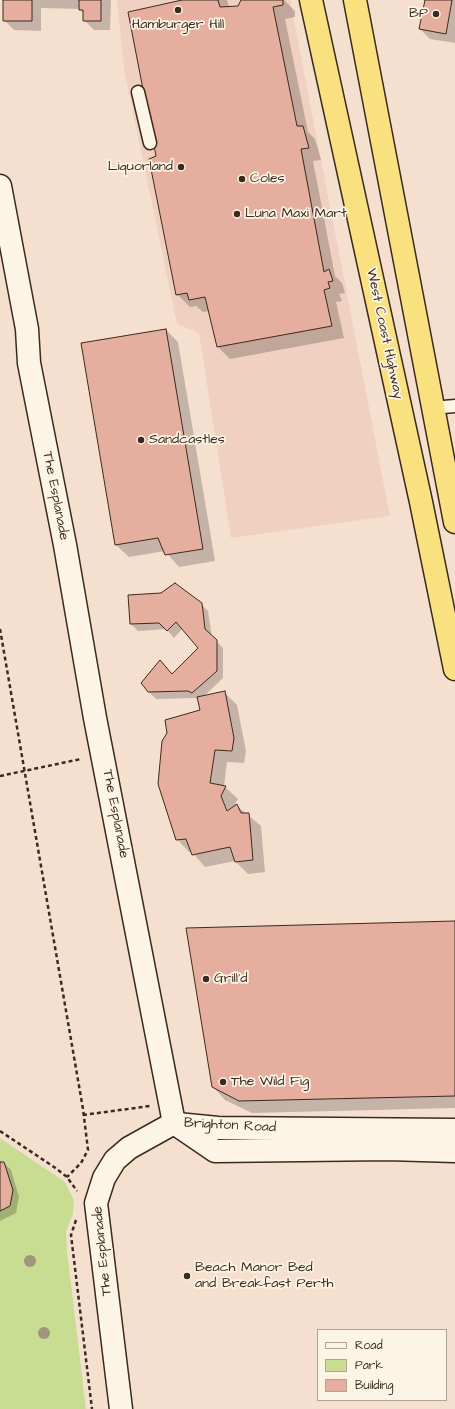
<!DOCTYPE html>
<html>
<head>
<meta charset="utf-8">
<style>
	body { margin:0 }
	#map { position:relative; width:455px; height:1409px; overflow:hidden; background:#f5e0d0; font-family:"Architects Daughter",sans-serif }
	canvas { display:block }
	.legend { position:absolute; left:317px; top:1329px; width:130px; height:72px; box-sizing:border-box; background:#fcf5e5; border:1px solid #afa495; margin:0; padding:5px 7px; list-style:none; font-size:12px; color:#3b2a1e }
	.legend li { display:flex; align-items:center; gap:8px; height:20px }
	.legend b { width:20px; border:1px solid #afa495 }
</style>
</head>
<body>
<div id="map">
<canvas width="455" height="1409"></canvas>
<ul class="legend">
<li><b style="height:5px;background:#fcf5e5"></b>Road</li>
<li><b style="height:11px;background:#c8dd92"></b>Park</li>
<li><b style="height:11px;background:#e6ae9e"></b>Building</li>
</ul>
</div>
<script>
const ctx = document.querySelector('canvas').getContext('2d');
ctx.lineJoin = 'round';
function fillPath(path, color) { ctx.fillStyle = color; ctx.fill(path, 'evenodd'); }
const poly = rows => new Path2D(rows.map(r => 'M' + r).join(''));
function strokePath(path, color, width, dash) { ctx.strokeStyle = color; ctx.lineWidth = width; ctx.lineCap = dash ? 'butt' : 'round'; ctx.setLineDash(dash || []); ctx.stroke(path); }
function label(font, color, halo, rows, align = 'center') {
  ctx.font = font + ' "Architects Daughter",sans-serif'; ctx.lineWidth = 3.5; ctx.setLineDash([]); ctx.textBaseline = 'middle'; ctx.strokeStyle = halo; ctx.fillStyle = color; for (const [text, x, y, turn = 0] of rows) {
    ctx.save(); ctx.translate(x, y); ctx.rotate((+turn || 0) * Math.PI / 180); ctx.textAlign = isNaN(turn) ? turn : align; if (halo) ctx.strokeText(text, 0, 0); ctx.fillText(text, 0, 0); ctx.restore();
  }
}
fillPath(poly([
	[117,0,290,0,390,516,231,538,199,333,177,324,124,69]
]), '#f0d1c1');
fillPath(poly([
	[0,1138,65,1182,74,1200,73,1214,66,1231,67,1251,86,1409,0,1409]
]), '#c8dd92');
fillPath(poly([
	[4,0,111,0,110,30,94,30,84,20,84,14,80,9,41,8,41,31,14,30,4,20],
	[183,0,227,0,229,7,239,6,242,0,284,0,295,11,295,17,285,19,308,132,315,139,321,160,313,161,335,276,342,283,345,293,339,294,342,301,336,302,344,338,230,359,217,346,209,311,203,312,196,306,190,307,177,294,157,156],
	[426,0,455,0,455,43,430,39,420,29],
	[166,330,178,342,215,561,179,567,165,551,129,557,116,545,83,343],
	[129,596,201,604,208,611,212,637,223,648,223,678,202,698,225,693,237,705,246,751,244,763,227,762,224,786,238,799,235,804,261,826,265,872,248,874,235,861,205,867,192,852,189,852,177,839,201,711,199,699,195,698,156,699,148,691,173,675,200,648,183,628,174,638,166,629,138,631,131,624],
	[455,922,455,1108,252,1113,225,1100,213,1087],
	[0,1163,4,1163,11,1170,19,1197,16,1213,0,1221]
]), '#0003');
const building = poly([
	[3,0,32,0,32,21,3,21,3,0],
	[79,0,101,0,101,21,83,21,83,10,79,10,79,0],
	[182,0,218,0,220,7,238,6,241,0,283,0,283,5,273,7,297,126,303,126,309,148,301,149,324,272,329,269,333,281,328,282,330,288,324,290,332,326,217,347,205,297,189,300,187,293,176,295,149,159,156,156,128,12,182,0],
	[425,0,452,0,446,34,419,29,425,0],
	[166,329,203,549,165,555,158,538,115,545,81,343,166,329],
	[175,583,202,603,205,629,217,640,217,671,192,693,188,691,148,692,141,683,160,660,172,674,198,648,176,622,167,631,159,623,130,624,128,595,161,593,175,583],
	[225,691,234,738,232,751,215,750,210,783,226,786,221,796,227,811,237,804,241,813,249,813,253,860,235,862,230,847,192,855,186,839,176,840,158,784,162,741,167,733,165,720,200,710,197,697,225,691],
	[455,921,455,1096,239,1101,212,1087,186,928,455,921],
	[0,1162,4,1162,13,1190,10,1206,0,1211,0,1162]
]);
fillPath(building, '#e6ae9e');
strokePath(building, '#3b2a1e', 1);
const service = poly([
	[138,92,150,143],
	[432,408,455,406]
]);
const minor = poly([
	[0,186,27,329,29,363,65,545,95,718,174,1123,129,1148,115,1160,104,1178,96,1203,121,1409]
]);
const tertiary = poly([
	[174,1123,215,1151,388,1149,455,1151],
	[177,1124,218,1128,455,1130]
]);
const trunk = poly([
	[311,0,421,502,455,669],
	[355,0,455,522]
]);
strokePath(service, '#3b2a1e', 15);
strokePath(minor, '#3b2a1e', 25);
strokePath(tertiary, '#3b2a1e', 25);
strokePath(trunk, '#3b2a1e', 25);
strokePath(poly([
	[0,629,83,1109,88,1150,81,1163,67,1177],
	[0,776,81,759],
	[83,1115,150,1106],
	[0,1131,54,1167,67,1177,77,1191],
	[76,1220,71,1235,92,1409]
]), '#3b2a1e', 2.5, [4, 3]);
strokePath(service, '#fcf5e5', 12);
strokePath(minor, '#fcf5e5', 22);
strokePath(tertiary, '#fcf5e5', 22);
strokePath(trunk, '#fae180', 22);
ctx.fillStyle = '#a2957e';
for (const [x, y] of [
	[30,1261],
	[44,1333]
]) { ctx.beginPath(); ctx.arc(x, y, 6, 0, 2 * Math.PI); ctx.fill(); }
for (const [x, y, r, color] of [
	[178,10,4,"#3b2a1e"],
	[436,14,4,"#3b2a1e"],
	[181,167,4,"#3b2a1e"],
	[242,179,4,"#3b2a1e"],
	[237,214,4,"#3b2a1e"],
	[141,440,4,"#3b2a1e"],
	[206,979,4,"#3b2a1e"],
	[223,1082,4,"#3b2a1e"],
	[187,1276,4,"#3b2a1e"]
]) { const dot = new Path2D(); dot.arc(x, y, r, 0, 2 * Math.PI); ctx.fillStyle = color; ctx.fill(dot); strokePath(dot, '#fcf5e5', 1.5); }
label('14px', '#3b2a1e', '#fcf5e5', [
	["BP",428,14,"right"],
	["Hamburger Hill",178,25,"center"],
	["Liquorland",173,167,"right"],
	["Coles",250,179],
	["Luna Maxi Mart",245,214],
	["Sandcastles",149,440],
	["Grill'd",214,979],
	["The Wild Fig",231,1082],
	["Beach Manor Bed",195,1268],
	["and Breakfast Perth",195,1284]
], 'left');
label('14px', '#3b2a1e', '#fcf5e5', [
	["West Coast Highway",384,334,78],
	["The Esplanade",55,496,79],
	["The Esplanade",115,814,79],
	["Brighton Road",230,1126,3],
	["The Esplanade",103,1251,-96]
]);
</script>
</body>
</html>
